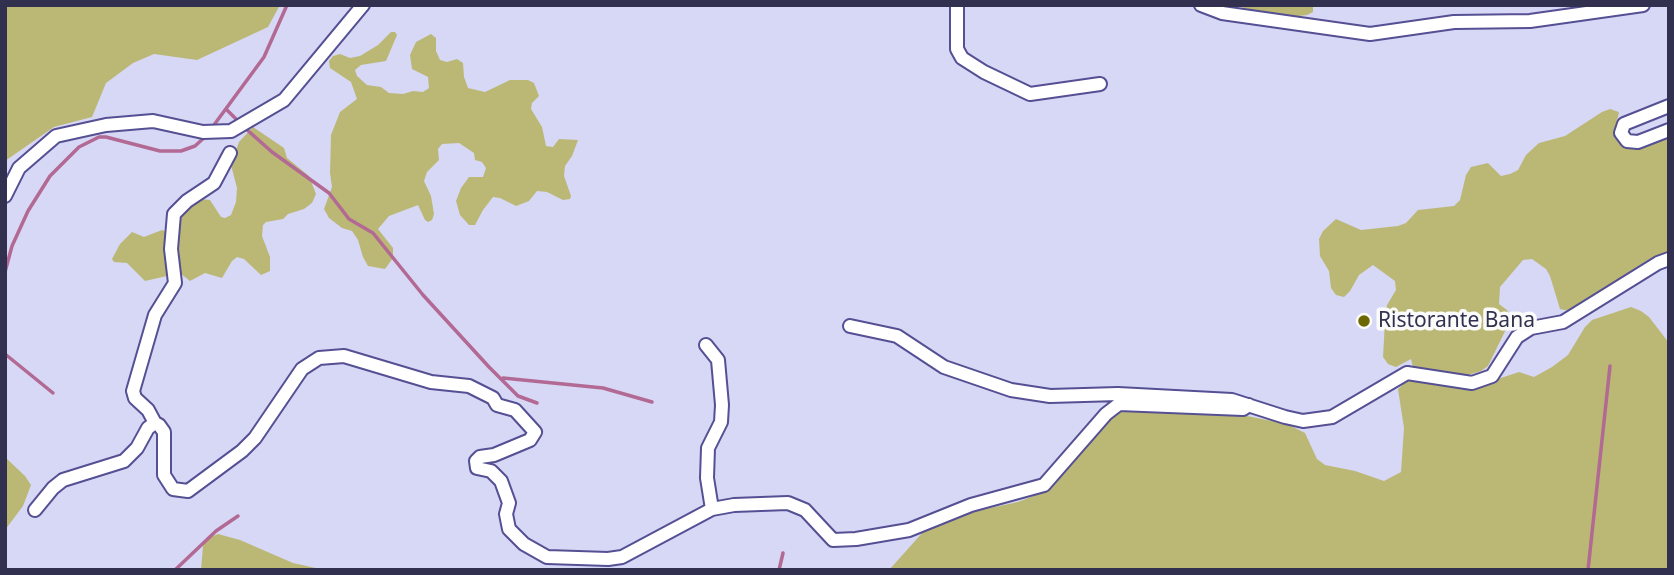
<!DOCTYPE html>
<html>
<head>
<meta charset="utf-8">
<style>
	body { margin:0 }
	#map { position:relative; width:1674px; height:575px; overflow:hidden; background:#d7d7f6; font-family:"Noto Sans",sans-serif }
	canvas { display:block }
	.frame { position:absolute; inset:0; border:7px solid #31304f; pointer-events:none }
</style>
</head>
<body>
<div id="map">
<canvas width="1674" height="575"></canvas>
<div class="frame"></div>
</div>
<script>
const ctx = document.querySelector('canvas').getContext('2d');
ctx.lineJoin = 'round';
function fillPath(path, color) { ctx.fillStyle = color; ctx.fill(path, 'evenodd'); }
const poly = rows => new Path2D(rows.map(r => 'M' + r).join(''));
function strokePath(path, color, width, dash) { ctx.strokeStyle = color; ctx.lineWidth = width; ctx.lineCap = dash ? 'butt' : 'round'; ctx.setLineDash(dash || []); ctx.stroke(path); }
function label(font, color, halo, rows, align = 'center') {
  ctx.font = font + ' "Noto Sans",sans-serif'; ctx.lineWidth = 7; ctx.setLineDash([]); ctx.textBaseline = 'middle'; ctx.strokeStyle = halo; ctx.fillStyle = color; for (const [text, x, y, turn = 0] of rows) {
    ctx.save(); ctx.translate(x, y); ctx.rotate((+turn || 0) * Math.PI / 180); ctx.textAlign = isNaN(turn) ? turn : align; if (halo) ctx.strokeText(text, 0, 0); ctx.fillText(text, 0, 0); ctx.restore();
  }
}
fillPath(poly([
	[5,5,280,5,268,27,197,60,154,54,133,63,106,83,92,117,54,127,5,161],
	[1235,5,1313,5,1313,12,1307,15,1290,17,1266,15],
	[391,32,395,32,397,35,386,61,361,65,355,70,357,76,367,85,381,87,389,93,403,94,413,91,423,92,429,88,428,77,412,69,410,55,416,42,431,34,436,38,436,51,440,60,447,62,457,59,463,63,464,77,468,88,485,92,510,80,528,80,534,83,539,96,532,103,531,109,542,127,546,146,553,147,559,139,578,140,572,156,565,166,564,176,571,196,570,199,563,200,547,192,537,191,529,201,516,206,500,198,493,197,483,210,475,225,469,225,460,215,456,201,461,188,469,177,483,177,486,168,482,162,475,160,474,153,459,143,442,144,438,149,439,160,427,172,424,181,431,196,434,214,432,220,428,222,425,220,418,205,389,216,378,229,393,248,393,258,385,269,368,266,363,257,358,240,352,231,342,228,329,218,324,209,332,187,330,173,331,135,340,112,357,99,351,82,330,68,329,61,333,56,340,54,350,58,360,56,378,45],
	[1610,109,1619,112,1615,130,1617,138,1624,145,1641,146,1669,137,1669,253,1648,260,1591,299,1569,311,1560,309,1550,276,1546,269,1532,259,1523,260,1500,287,1499,304,1507,310,1511,319,1488,366,1481,371,1465,376,1422,370,1413,367,1411,359,1396,367,1388,364,1383,357,1385,322,1387,305,1396,290,1395,281,1373,265,1359,275,1350,291,1344,297,1336,295,1331,288,1329,271,1320,256,1319,239,1323,231,1336,219,1361,230,1398,226,1406,223,1418,210,1454,206,1460,200,1466,175,1471,167,1488,163,1501,176,1510,174,1518,170,1526,155,1539,143,1565,136,1602,112],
	[253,127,284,148,287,158,309,176,316,194,312,203,304,209,288,214,283,219,266,222,263,225,262,236,270,257,270,271,261,275,244,259,237,257,232,261,222,278,205,273,190,281,180,273,145,281,127,263,114,262,112,259,120,244,132,232,144,237,162,230,171,234,189,206,200,199,210,200,221,217,225,218,231,215,236,202,237,188,231,165,239,142],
	[1631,307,1641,311,1649,317,1669,343,1669,570,889,570,923,532,967,513,1018,502,1044,492,1052,486,1118,410,1155,408,1242,415,1287,424,1305,433,1317,459,1325,465,1355,471,1384,481,1401,472,1404,428,1398,389,1408,380,1474,387,1519,372,1534,377,1552,367,1568,355,1585,327,1592,320],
	[5,457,25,476,31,485,23,506,5,530],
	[218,534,240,540,293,563,325,570,201,570,203,546,208,538]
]), '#bbb875');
strokePath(poly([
	[226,109,238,121],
	[245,128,272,152,329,193,349,219,373,233,423,295,489,367,518,396,537,403],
	[211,129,264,57,287,5],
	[5,272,12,246,28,211,50,176,79,147,99,137,106,137,160,151,181,151,195,146,206,136],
	[5,354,53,393],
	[503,378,603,388,652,402],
	[175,570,216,531,238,516],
	[779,570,783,553],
	[1588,570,1610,366]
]), '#b26993', 3.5);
const minor = poly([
	[957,5,957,49,962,58,984,72,1030,94,1100,84],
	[1201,5,1222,13,1370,34,1454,22,1530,21,1643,5],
	[1669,106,1624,124,1621,133,1627,141,1638,142,1669,130],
	[5,196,19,168,56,136,106,125,153,121,203,132,231,131,284,100,363,5],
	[850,326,897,336,944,367,1011,390,1050,396,1118,394,1232,400,1285,417,1303,421,1332,417,1407,373,1472,383,1492,376,1517,337,1531,328,1563,322,1658,263,1669,259],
	[706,345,718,360,722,405,721,422,708,448,707,478,712,509],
	[155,423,148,410,135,398,133,391,155,315,175,283,171,249,174,214,187,201,214,183,230,153],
	[35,510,53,488,63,480,124,461,137,448,148,428,155,423,159,425,164,432,164,475,173,489,188,491,242,451,255,438,302,369,319,358,344,356,431,382,469,386,493,398,497,405,515,410,535,432,530,440,494,455,480,457,476,461,477,468,491,471,501,481,509,503,506,514,509,529,524,544,547,557,608,559,622,557,712,509,734,505,788,503,805,510,833,540,856,539,909,530,971,505,1044,485,1106,414,1119,404,1243,409,1249,405]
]);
strokePath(minor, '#554f93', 16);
strokePath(minor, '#fff', 12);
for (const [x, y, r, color] of [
	[1364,321,7,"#6d6700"]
]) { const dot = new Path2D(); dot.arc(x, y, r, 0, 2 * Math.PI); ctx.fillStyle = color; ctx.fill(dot); strokePath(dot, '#fbfbfb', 2.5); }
label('21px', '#31304f', '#fbfbfb', [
	["Ristorante Bana",1378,321]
], 'left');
</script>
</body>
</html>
